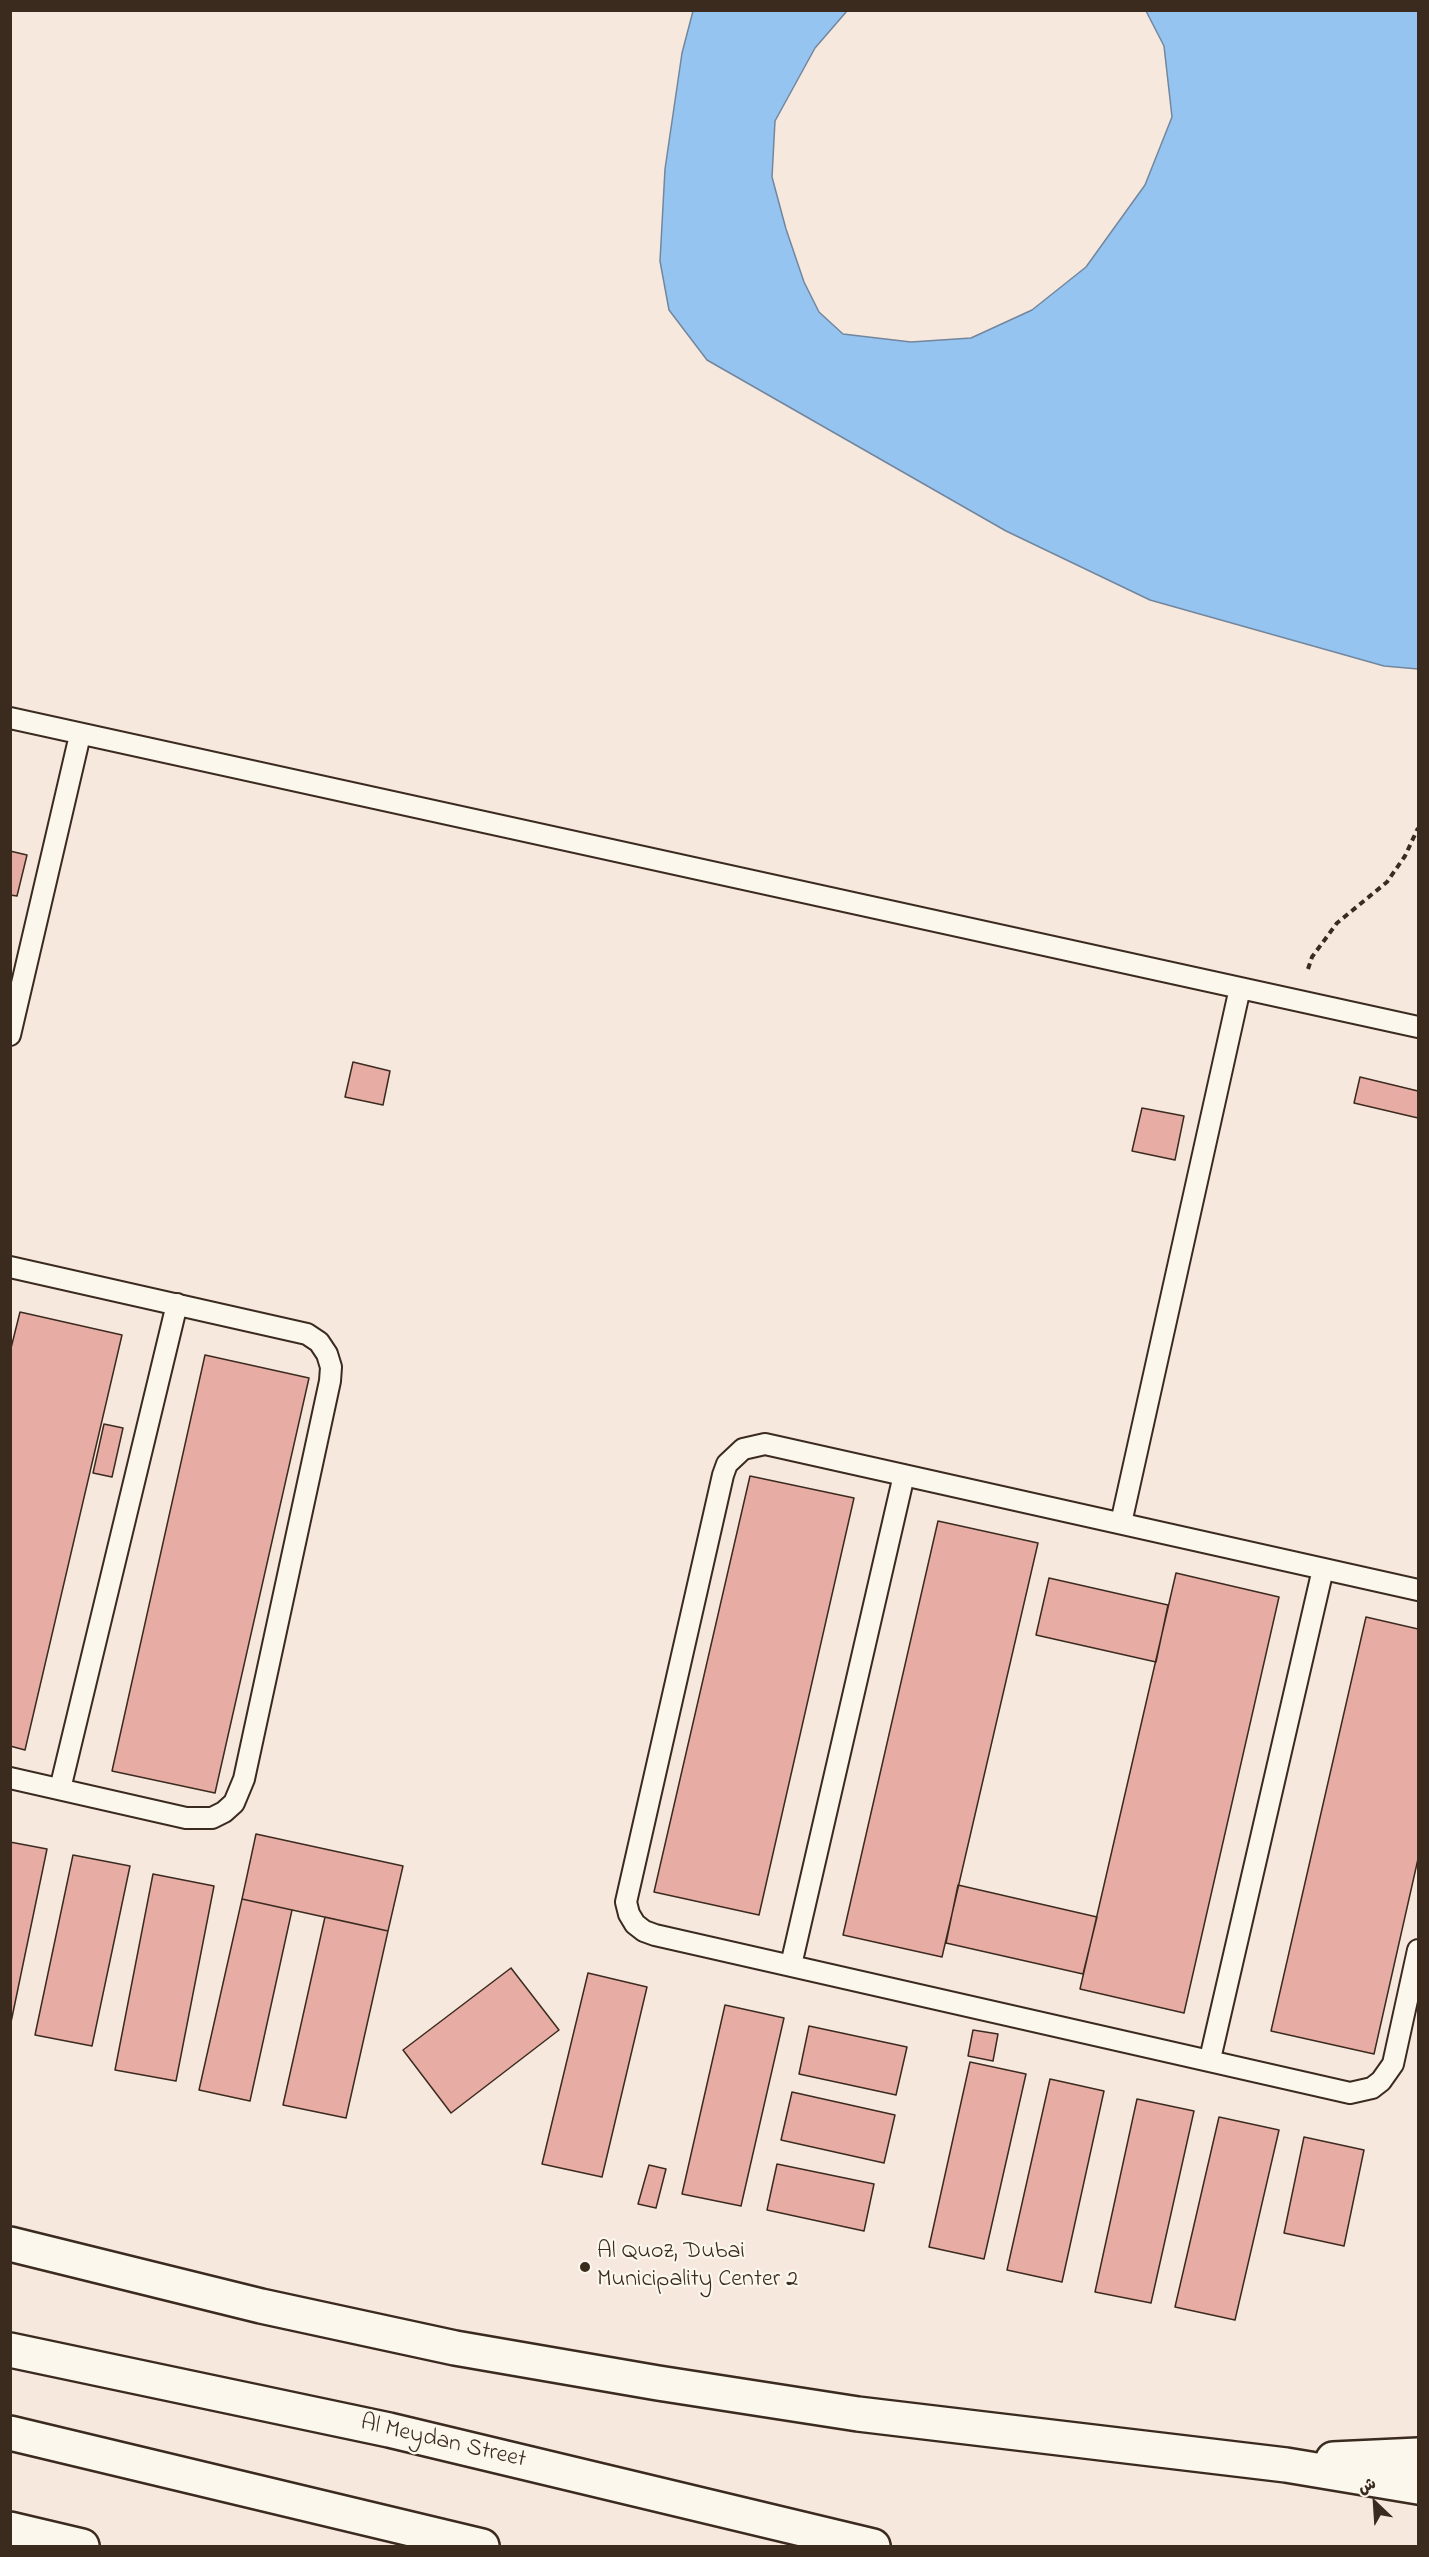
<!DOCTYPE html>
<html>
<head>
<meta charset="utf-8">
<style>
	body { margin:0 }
	#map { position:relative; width:1429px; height:2557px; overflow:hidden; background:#f7e8de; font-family:"Indie Flower","Playpen Sans Arabic",sans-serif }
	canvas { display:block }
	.frame { position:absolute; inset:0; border:12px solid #3b2a1e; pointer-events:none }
	.north { position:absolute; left:1345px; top:2473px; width:60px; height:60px; -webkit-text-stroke:4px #fbf7ec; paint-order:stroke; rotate:335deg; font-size:16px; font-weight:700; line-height:24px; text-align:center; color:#3b2a1e }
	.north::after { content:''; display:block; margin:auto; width:21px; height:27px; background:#3b2a1e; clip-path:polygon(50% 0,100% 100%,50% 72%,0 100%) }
</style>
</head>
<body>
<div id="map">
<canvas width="1429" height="2557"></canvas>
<div class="frame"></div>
<div class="north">ش</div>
</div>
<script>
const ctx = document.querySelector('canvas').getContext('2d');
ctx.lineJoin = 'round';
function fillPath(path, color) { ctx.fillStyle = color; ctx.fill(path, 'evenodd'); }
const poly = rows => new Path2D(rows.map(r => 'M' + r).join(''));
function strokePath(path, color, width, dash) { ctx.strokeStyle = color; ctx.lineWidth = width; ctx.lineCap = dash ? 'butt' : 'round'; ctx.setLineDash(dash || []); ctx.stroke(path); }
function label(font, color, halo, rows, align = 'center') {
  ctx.font = font + ' "Indie Flower",sans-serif'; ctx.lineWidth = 4.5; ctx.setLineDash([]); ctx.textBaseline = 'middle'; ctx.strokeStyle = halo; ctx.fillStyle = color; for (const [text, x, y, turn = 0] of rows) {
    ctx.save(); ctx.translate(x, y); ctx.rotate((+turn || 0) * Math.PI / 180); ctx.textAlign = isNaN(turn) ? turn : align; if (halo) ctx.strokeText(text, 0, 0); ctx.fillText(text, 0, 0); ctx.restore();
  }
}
const water = poly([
	[693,11,847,11,815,48,775,121,772,177,786,229,804,282,819,312,843,334,911,342,971,338,1032,310,1086,267,1145,185,1172,117,1164,46,1146,11,1418,11,1418,669,1384,666,1150,600,1006,531,707,360,669,310,660,261,665,169,682,53,693,11]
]);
fillPath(water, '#96c4f1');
strokePath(water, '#72869d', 1.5);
const building = poly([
	[10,851,27,855,17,896,10,895,10,851],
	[353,1062,390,1071,383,1105,345,1097,353,1062],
	[1360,1077,1418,1091,1418,1118,1354,1103,1360,1077],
	[1142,1108,1184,1116,1175,1160,1132,1151,1142,1108],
	[20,1312,122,1335,25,1750,10,1746,10,1352,20,1312],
	[205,1355,309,1378,215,1793,112,1771,205,1355],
	[104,1424,123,1428,112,1477,93,1473,104,1424],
	[750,1476,854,1498,759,1915,654,1892,750,1476],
	[938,1521,1038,1543,942,1957,843,1935,938,1521],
	[1176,1573,1279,1597,1184,2013,1080,1989,1176,1573],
	[1049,1578,1168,1605,1156,1662,1036,1635,1049,1578],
	[1366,1617,1418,1629,1418,1859,1374,2054,1271,2031,1366,1617],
	[256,1834,403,1866,388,1931,242,1899,256,1834],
	[10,1842,47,1849,10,2027,10,1842],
	[73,1855,130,1866,92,2046,35,2035,73,1855],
	[153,1874,214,1886,176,2081,115,2070,153,1874],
	[958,1885,1097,1917,1083,1974,946,1943,958,1885],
	[242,1899,292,1910,250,2101,199,2090,242,1899],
	[325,1917,388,1931,346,2118,283,2105,325,1917],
	[511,1968,559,2030,451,2113,403,2050,511,1968],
	[588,1973,647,1987,602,2177,542,2164,588,1973],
	[725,2005,784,2018,741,2206,682,2194,725,2005],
	[809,2026,907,2047,896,2095,799,2074,809,2026],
	[973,2030,998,2034,993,2061,968,2056,973,2030],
	[970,2062,1026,2074,984,2259,929,2247,970,2062],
	[1050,2079,1104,2091,1062,2282,1007,2270,1050,2079],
	[792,2092,895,2115,884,2163,781,2140,792,2092],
	[1137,2099,1194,2111,1151,2303,1095,2292,1137,2099],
	[1219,2117,1279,2130,1235,2320,1175,2307,1219,2117],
	[1304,2137,1364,2150,1344,2246,1284,2233,1304,2137],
	[777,2164,874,2184,864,2231,767,2210,777,2164],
	[649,2165,666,2169,656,2208,638,2204,649,2165]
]);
fillPath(building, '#e7ada5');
strokePath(building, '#3b2a1e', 1.5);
const lane = poly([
	[10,718,1418,1027],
	[10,1035,80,735],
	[10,1267,307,1334,319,1342,327,1354,331,1367,330,1381,244,1779,234,1803,224,1812,212,1818,186,1818,10,1778],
	[1121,1523,1240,988],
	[1418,1590,765,1444,743,1449,727,1464,723,1475,626,1902,629,1914,635,1924,644,1931,655,1935,1350,2093,1372,2088,1381,2081,1393,2064,1418,1950],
	[60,1789,177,1304],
	[791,1965,904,1475],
	[1210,2059,1323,1569]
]);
const secondary = poly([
	[10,2244,261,2306,455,2348,658,2383,858,2414,1286,2465,1418,2487],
	[1333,2459,1418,2455],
	[10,2529,82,2546]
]);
const primary = poly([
	[10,2350,389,2430,873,2546],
	[10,2433,482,2546]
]);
strokePath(lane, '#3b2a1e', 24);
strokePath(secondary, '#3b2a1e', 38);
strokePath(primary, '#3b2a1e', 38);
strokePath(poly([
	[1308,969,1312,957,1337,923,1387,882,1405,856,1418,828]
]), '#3b2a1e', 4, [6, 4.5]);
strokePath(lane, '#fbf7ec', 20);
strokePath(secondary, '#fbf7ec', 33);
strokePath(primary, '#fbf7ec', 33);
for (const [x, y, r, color] of [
	[585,2267,6,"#3b2a1e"]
]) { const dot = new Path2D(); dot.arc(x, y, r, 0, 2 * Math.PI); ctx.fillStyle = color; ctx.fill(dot); strokePath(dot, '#fbf7ec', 2); }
label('24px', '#3b2a1e', '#fbf7ec', [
	["Al Quoz, Dubai",597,2253],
	["Municipality Center 2",597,2281]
], 'left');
label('24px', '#3b2a1e', '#fbf7ec', [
	["Al Meydan Street",443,2443,13]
]);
</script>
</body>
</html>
